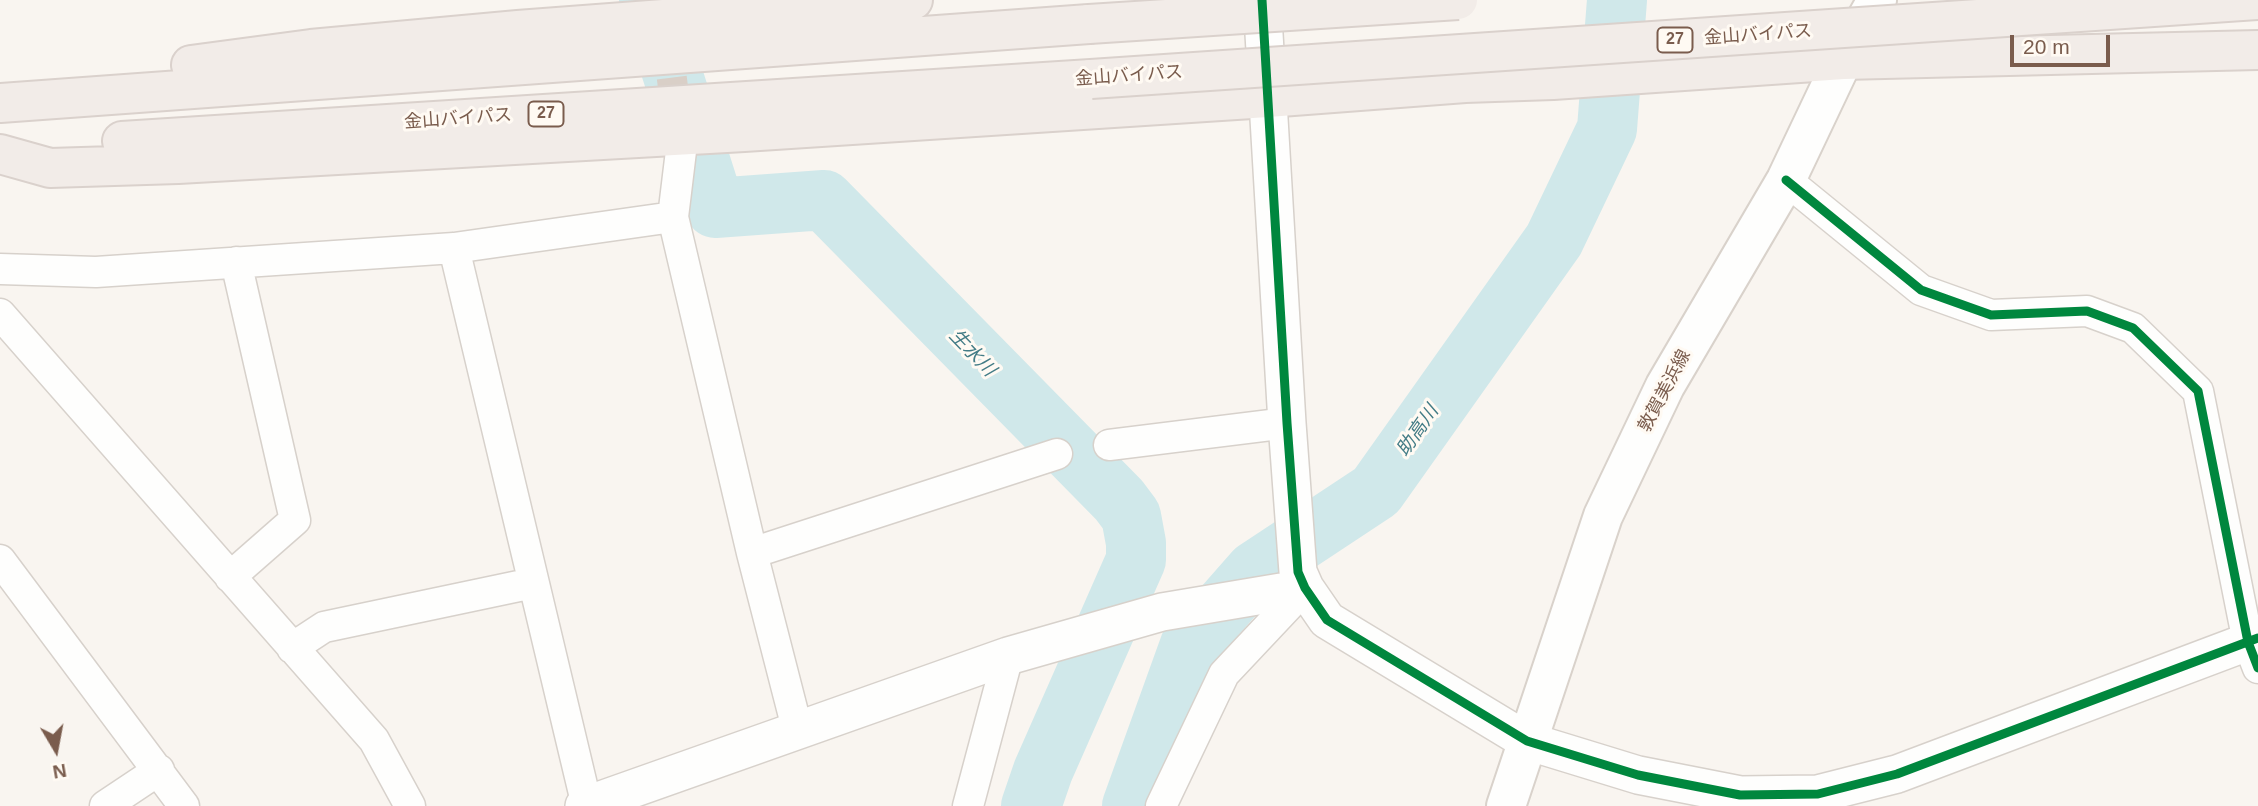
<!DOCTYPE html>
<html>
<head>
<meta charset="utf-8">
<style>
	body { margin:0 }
	#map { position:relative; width:2258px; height:806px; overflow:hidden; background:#f9f5f0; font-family:Helvetica,sans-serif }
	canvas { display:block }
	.north { position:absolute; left:21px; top:715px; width:70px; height:70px; -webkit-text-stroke:5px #fffaf3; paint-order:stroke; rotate:170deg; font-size:19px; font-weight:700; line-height:28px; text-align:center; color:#7a5c4d }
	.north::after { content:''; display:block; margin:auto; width:24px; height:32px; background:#7a5c4d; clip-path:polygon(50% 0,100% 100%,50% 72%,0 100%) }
	.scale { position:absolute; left:2010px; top:35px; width:100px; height:32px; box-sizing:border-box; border:4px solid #7a5c4d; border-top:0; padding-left:9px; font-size:21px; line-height:24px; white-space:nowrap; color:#7a5c4d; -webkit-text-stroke:5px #fffaf3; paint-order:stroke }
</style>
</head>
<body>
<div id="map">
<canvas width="2258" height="806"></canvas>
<div class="north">N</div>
<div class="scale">20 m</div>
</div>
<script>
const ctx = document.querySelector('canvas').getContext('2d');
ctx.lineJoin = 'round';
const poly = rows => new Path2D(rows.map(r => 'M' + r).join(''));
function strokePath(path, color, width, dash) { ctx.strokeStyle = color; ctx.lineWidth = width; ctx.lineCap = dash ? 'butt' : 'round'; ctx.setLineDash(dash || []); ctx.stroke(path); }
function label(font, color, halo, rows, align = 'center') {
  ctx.font = font + ' Helvetica,"Noto Sans JP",sans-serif'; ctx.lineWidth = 6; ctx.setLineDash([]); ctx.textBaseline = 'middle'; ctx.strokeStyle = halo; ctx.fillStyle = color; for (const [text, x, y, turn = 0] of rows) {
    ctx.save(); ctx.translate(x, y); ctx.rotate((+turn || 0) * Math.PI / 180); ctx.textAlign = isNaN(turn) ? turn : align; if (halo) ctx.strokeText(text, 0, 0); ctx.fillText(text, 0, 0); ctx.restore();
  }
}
strokePath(poly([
	[649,0,715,208,824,200,1119,500,1131,516,1136,543,1136,560,1043,771,1031,806],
	[1132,806,1190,645,1255,571,1376,491,1554,240,1607,129,1617,0]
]), '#d0e8ea', 60);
strokePath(poly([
	[666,33,678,126]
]), '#d9cfc7', 30, [30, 15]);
const minor = poly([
	[681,151,673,217,752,553,798,732],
	[1786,180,1921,290,1991,315,2087,311,2133,328,2198,391,2248,642,2258,668],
	[454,248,587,806],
	[0,269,96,272,454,248,673,217],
	[0,314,374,740,410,806],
	[1109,445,1287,423],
	[752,553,1057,454],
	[0,560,184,806],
	[230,577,295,520,236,262],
	[292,648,324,627,533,583],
	[105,806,159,770],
	[968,806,1008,656],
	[1161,806,1224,674,1305,588]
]);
const tertiary = poly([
	[1262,0,1287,423,1298,572,1305,588,1327,620,1527,741,1638,775,1740,795,1818,794,1897,774,2258,638],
	[584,806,1008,656,1162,612,1305,588]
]);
const secondary = poly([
	[1506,806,1603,516,1665,386,1786,180,1843,60,1877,0]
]);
const trunk = poly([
	[191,65,311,49,518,30,913,0],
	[0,103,1089,24],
	[122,141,1091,79],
	[0,154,50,168,178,164,744,132,1267,98,1465,83,1553,80,1843,60,2258,50]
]);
strokePath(minor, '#d7d1cb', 33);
strokePath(tertiary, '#d7d1cb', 40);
strokePath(secondary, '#d9d2cb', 42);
strokePath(trunk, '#dad1cc', 42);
strokePath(minor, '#fefefd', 30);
strokePath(tertiary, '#fefefd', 37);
strokePath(secondary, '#fefefd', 38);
strokePath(trunk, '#f2ece8', 38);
const trunkBridge = poly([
	[1089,24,1458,0],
	[1091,79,2258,0]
]);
strokePath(trunkBridge, '#dad1cc', 42, []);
strokePath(trunkBridge, '#f2ece8', 38);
strokePath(poly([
	[1262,0,1287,423,1298,572,1305,588,1327,620,1527,741,1638,775,1740,795,1818,794,1897,774,2258,638],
	[1786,180,1921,290,1991,315,2087,311,2133,328,2198,391,2248,642,2258,668]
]), '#00873e', 9);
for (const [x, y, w] of [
	[1675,40,35],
	[546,114,35]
]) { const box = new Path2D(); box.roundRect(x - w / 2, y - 12.5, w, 25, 5); ctx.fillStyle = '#fffaf3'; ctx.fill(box); strokePath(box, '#7a5c4d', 2); }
label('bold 16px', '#7a5c4d', null, [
	["27",1675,40],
	["27",546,114]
]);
label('18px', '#7a5c4d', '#fffaf3', [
	["金山バイパス",1758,35,-4],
	["金山バイパス",1129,76,-4],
	["金山バイパス",458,119,-4],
	["敦賀美浜線",1665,391,-62]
]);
label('italic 19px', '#437c86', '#fffaf3', [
	["生水川",972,353,46],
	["助高川",1418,431,-55]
]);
</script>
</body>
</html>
